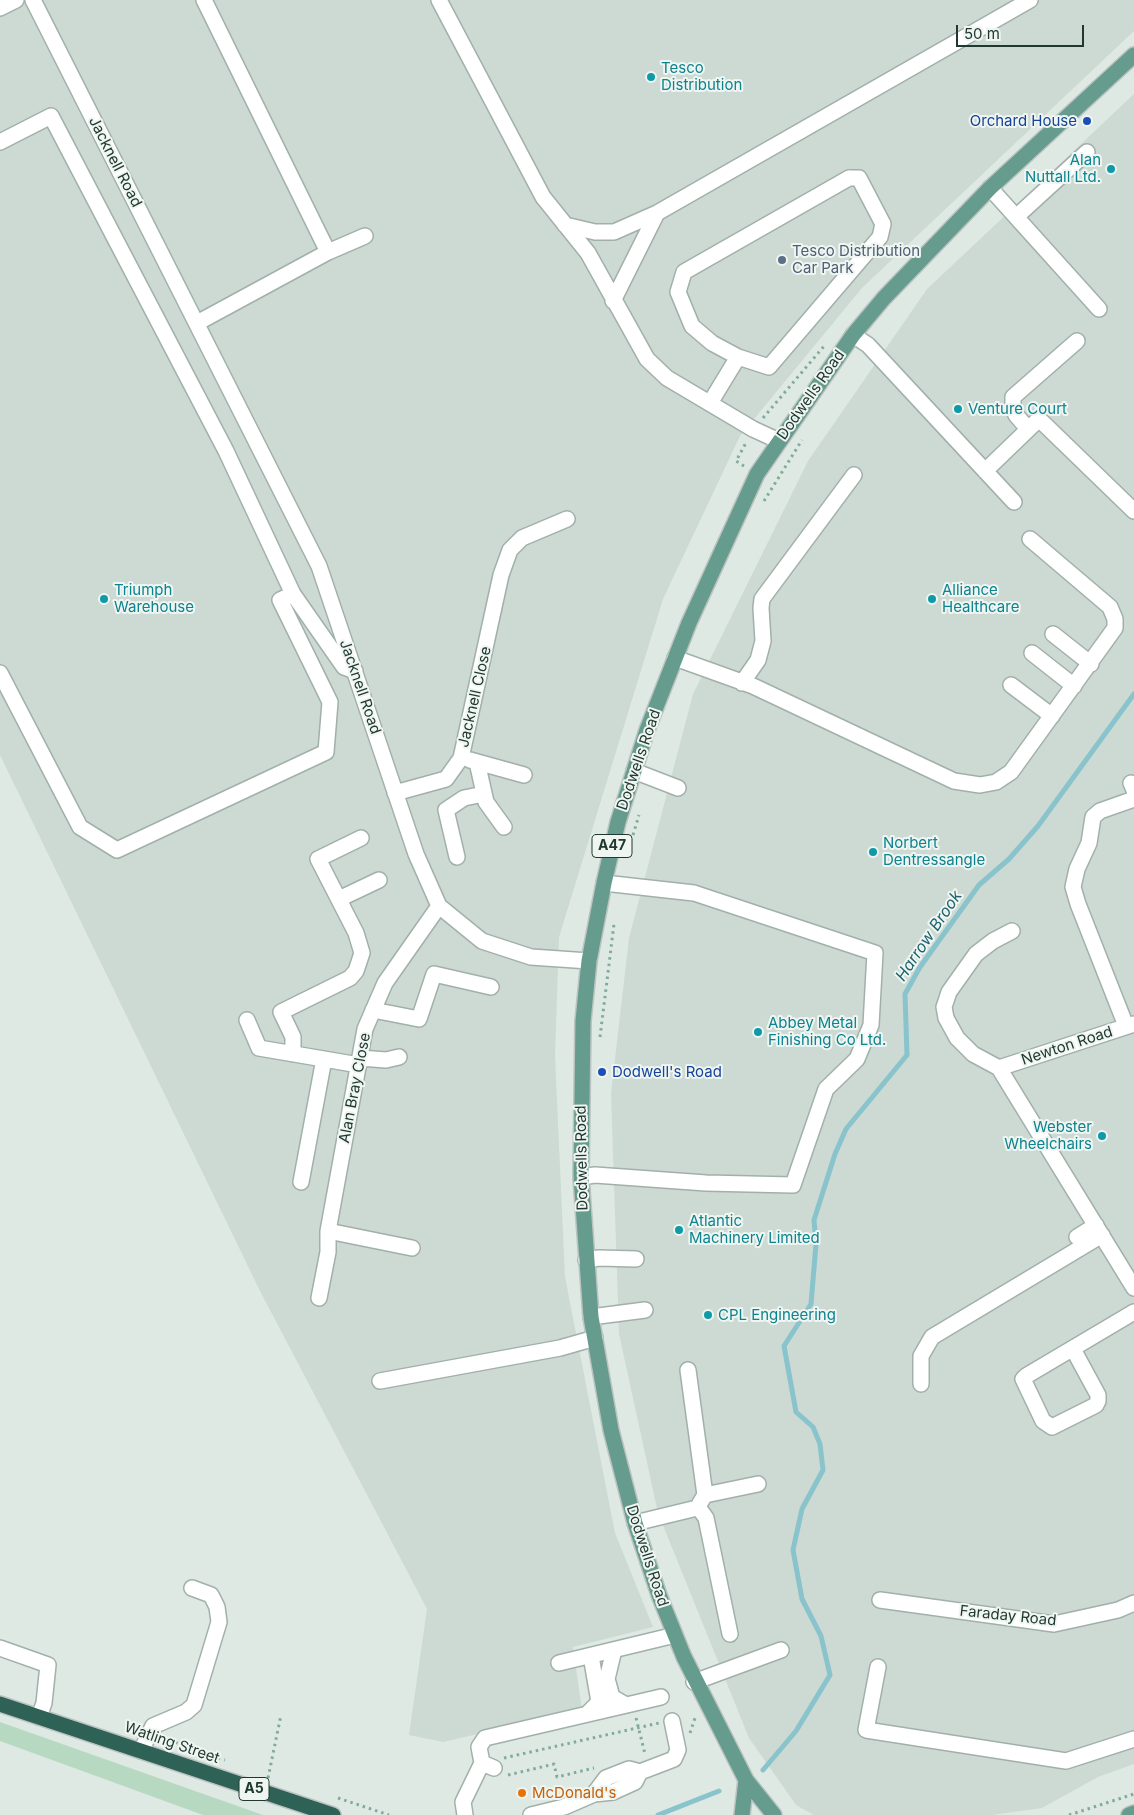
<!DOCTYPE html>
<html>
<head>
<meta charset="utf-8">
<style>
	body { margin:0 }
	#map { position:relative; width:1134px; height:1815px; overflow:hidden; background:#dfe9e4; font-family:Inter,sans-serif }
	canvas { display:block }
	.scale { position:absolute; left:956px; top:25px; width:128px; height:22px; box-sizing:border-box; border:2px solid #213831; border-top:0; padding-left:6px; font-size:15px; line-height:18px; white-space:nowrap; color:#213831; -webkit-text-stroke:4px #eff6f2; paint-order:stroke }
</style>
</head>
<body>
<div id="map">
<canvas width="1134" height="1815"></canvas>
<div class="scale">50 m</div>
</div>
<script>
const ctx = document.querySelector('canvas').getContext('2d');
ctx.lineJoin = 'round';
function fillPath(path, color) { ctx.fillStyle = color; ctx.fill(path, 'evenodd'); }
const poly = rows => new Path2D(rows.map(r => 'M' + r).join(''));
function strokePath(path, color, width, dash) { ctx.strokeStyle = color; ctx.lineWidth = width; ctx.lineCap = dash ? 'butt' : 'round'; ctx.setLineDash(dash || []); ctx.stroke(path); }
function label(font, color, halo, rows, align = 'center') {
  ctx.font = font + ' Inter,sans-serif'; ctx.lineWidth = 4; ctx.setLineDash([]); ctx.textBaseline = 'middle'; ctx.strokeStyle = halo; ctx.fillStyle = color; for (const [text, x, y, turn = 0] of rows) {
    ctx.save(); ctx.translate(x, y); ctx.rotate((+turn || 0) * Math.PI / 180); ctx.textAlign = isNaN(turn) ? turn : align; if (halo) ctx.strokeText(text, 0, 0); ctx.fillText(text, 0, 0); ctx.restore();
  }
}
fillPath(poly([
	[0,0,1134,0,1134,31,862,288,740,436,663,599,559,937,555,1056,565,1277,615,1533,653,1627,573,1647,582,1710,443,1742,409,1735,427,1609,260,1291,0,755],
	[1134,94,1134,1764,1098,1777,1042,1808,992,1815,814,1815,796,1805,749,1738,658,1513,619,1334,611,1093,629,938,693,694,808,461,927,289]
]), '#cdd9d3');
fillPath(poly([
	[0,1722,263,1815,203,1815,0,1741]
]), '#b8d9c1');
strokePath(poly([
	[763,1770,796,1731,830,1675,821,1636,802,1599,793,1550,802,1509,823,1470,820,1444,813,1427,796,1412,784,1346,811,1304,816,1244,814,1220,835,1154,846,1129,907,1055,905,994,920,967,979,885,1009,859,1038,826,1134,694],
	[658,1815,719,1791]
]), '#89c3cc', 5);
const minor = poly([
	[33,0,319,566,416,854,439,906,482,941,531,957,589,961],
	[204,0,328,252],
	[439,0,543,197,588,253,647,359,667,378,753,429,779,441],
	[0,8,16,0],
	[0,142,51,116,226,451,293,594,344,667,355,671],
	[849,178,859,178,883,224,880,237,769,367,738,357,712,343,692,326,678,292,684,272,849,178],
	[990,188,1099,309],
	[1016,217,1087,152],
	[565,225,595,232,614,232,657,213],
	[613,301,657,213,1030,0],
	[197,323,328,252,365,236],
	[853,335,868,345,1014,502],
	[710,403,738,357],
	[1028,429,1016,415,1013,408,1013,397,1077,341],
	[985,471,1039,419,1134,511],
	[1053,634,1091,664],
	[1032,653,1074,686],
	[675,658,753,686,954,781,980,785,996,782,1011,772,1115,628,1115,619,1110,607,1030,539],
	[0,673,80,827,117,850,326,752,330,702,280,600,293,594],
	[742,683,758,660,763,641,761,608,762,599,854,475],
	[1011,685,1052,716],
	[470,760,524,775],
	[477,762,486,802,504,827],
	[634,771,678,788],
	[1131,783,1134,790],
	[395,793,446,779,461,758,501,575,510,550,522,538,567,519],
	[457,857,446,810,464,798,484,794],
	[339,899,379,880],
	[373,1010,419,1019,434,974,491,987],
	[247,1020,259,1048,359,1065],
	[1126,1026,1078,904,1073,887,1077,869,1089,843,1093,817,1100,811,1134,799],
	[293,1054,293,1037,281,1012,350,978,356,971,362,953,356,933,318,859,361,838],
	[360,1058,386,1060,399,1057],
	[999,1068,1134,1288],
	[999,1068,973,1054,957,1038,946,1018,944,1007,949,992,976,954,993,941,1012,931],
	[999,1068,1134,1024],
	[581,1177,595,1175,706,1183,793,1185,826,1089,857,1059,871,1025,875,953,694,893,604,883],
	[301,1182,324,1059],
	[328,1231,412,1248],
	[1077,1237,1096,1225],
	[586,1260,599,1258,636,1259],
	[319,1298,328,1252,328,1231,365,1029,385,983,439,906],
	[591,1317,645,1310],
	[1073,1349,1098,1395,1098,1401,1096,1405,1052,1427,1043,1421,1023,1379,1026,1376,1134,1312],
	[688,1370,705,1495],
	[380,1381,560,1348,595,1338],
	[921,1384,921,1356,932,1337,1102,1235],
	[700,1503,705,1495,758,1484],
	[635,1523,697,1508,701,1511,706,1518,730,1634],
	[880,1600,1054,1624,1118,1610,1134,1603],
	[0,1648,48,1665,44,1703,39,1717],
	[614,1650,607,1679,612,1697,626,1705],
	[559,1663,675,1635],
	[878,1667,866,1730,1066,1761,1134,1739],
	[694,1682,781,1650],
	[587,1714,599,1702,591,1656],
	[141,1751,153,1726,186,1712,194,1705,219,1622,217,1607,211,1595,192,1588],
	[494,1768,482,1763,479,1747,485,1738,661,1697],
	[594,1794,606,1778,629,1769,640,1772],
	[465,1815,463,1802,482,1763],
	[531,1815,564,1807,594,1794,613,1792,635,1782,640,1772,674,1759,678,1750,672,1721]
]);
const major = poly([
	[742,1815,746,1780],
	[774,1815,746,1780,684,1657,659,1595,635,1523,611,1430,591,1317,581,1177,583,1021,589,961,604,883,618,822,647,730,689,623,757,474,853,335,884,298,990,188,1134,55],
	[1129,1815,1134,1813]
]);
const highway = poly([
	[0,1704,333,1815]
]);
strokePath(minor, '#a2b0ab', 18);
strokePath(major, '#bcc3c1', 18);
strokePath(highway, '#bcc3c1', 18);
strokePath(poly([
	[763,418,825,345],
	[744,466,736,461,747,441],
	[764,501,802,440],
	[633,835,639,815],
	[600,1037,614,924],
	[636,1718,645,1754],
	[690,1733,695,1718],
	[163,1738,225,1760],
	[504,1758,659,1723],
	[508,1775,554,1764,557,1777,594,1768],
	[268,1778,281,1715],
	[338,1798,389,1815],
	[1069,1815,1134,1794]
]), '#81ab9d', 3, [2.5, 4]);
strokePath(minor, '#fff', 15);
strokePath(major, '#669c8d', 15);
strokePath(highway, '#2f6256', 15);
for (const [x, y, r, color] of [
	[651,77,5,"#0f9aa8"],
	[1087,121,5,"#1a4fb4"],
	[1111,169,5,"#0f9aa8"],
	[782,260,5,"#5c6f8a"],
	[958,409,5,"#0f9aa8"],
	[104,599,5,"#0f9aa8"],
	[932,599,5,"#0f9aa8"],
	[873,852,5,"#0f9aa8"],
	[758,1032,5,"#0f9aa8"],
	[602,1072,5,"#1a4fb4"],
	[1102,1136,5,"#0f9aa8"],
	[679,1230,5,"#0f9aa8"],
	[708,1315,5,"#0f9aa8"],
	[522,1793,5,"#e8710a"]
]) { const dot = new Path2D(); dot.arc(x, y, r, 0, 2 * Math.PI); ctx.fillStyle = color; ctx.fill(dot); strokePath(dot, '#eff6f2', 2); }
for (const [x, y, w] of [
	[612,846,40],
	[254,1789,30]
]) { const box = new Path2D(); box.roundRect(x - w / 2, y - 11.5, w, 23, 4); ctx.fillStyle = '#eff6f2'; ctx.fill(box); strokePath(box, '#213831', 1); }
label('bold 14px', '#213831', null, [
	["A47",612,846],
	["A5",254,1789]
]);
label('15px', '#0d838f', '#eff6f2', [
	["Tesco",661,68],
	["Distribution",661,85],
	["Alan",1101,160,"right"],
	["Nuttall Ltd.",1101,177,"right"],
	["Venture Court",968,409],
	["Triumph",114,590],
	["Warehouse",114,607],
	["Alliance",942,590],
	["Healthcare",942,607],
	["Norbert",883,843],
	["Dentressangle",883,860],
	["Abbey Metal",768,1023],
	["Finishing Co Ltd.",768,1040],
	["Webster",1092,1127,"right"],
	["Wheelchairs",1092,1144,"right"],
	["Atlantic",689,1221],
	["Machinery Limited",689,1238],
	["CPL Engineering",718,1315]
], 'left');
label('15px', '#164399', '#eff6f2', [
	["Orchard House",1077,121],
	["Dodwell's Road",612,1072,"left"]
], 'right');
label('15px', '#213831', '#eff6f2', [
	["Jacknell Road",115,162,63],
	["Dodwells Road",811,395,-55],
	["Jacknell Road",360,687,71],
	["Jacknell Close",475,697,-77],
	["Dodwells Road",639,760,-71],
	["Newton Road",1067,1046,-18],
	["Alan Bray Close",355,1088,-79],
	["Dodwells Road",582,1158,-91],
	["Dodwells Road",647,1556,72],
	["Faraday Road",1008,1616,6],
	["Watling Street",172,1743,19]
]);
label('15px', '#4e5e75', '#eff6f2', [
	["Tesco Distribution",792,251],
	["Car Park",792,268]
], 'left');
label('15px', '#c56008', '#eff6f2', [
	["McDonald's",532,1793]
], 'left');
label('italic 16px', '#1f646f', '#eff6f2', [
	["Harrow Brook",929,936,-56]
]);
</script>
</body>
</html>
